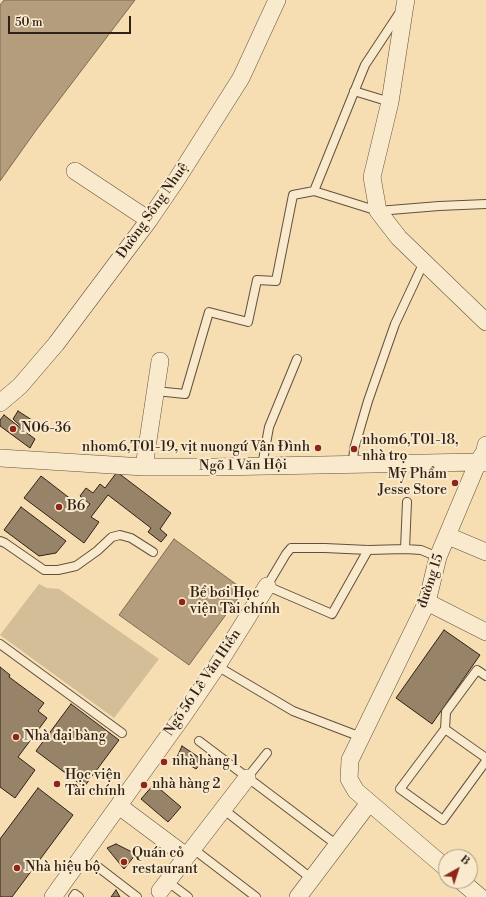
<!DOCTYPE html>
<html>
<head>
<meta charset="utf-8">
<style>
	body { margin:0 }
	#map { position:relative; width:486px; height:897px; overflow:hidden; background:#f6deb2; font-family:"Libre Bodoni",serif }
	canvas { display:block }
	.north { position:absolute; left:438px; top:849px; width:40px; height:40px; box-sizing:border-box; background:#f9eacd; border:1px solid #a99984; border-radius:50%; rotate:39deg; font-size:11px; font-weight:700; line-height:16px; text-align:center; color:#302017 }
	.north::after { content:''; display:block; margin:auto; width:14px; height:18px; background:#8f2418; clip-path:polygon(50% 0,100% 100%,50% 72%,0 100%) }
	.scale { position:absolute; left:8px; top:16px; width:123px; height:18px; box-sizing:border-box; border:2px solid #302017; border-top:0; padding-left:5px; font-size:12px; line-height:14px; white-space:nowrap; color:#302017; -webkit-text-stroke:3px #f9eacd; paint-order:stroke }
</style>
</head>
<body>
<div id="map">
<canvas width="486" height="897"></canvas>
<div class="north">B</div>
<div class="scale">50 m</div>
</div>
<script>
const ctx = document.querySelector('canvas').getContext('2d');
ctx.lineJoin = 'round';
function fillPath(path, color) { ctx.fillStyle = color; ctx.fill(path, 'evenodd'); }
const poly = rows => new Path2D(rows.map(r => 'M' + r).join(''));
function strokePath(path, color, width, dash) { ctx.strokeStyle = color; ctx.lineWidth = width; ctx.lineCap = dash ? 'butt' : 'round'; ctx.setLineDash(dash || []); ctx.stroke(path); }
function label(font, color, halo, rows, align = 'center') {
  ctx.font = font + ' "Libre Bodoni",serif'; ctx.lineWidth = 4; ctx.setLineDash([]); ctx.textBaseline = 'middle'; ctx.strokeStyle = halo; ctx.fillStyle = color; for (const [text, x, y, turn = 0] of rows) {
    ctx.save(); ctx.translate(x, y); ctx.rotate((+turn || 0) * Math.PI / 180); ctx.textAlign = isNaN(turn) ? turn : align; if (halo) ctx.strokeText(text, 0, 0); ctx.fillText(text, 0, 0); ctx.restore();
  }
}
fillPath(poly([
	[39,584,47,588,59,589,159,659,114,718,0,635]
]), '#d4be98');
const water = poly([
	[4,0,135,0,37,129,0,181,0,5,4,0],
	[174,539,244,590,189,665,119,615,174,539]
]);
fillPath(water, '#b39d7d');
strokePath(water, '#7f6b54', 1);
const building = poly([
	[18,411,35,422,27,432,13,419,18,411],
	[4,415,35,439,30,448,0,426,0,420,4,415],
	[117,472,171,513,160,529,167,535,161,542,148,532,151,528,108,495,91,517,99,522,84,543,24,498,41,476,85,510,90,504,80,496,86,488,93,493,100,484,105,488,117,472],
	[21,507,66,541,56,553,39,556,4,530,21,507],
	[444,630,480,655,432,724,396,698,444,630],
	[0,667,10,675,9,677,44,703,38,711,47,718,18,757,35,770,15,798,0,787,0,667],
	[71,704,119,740,84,787,36,751,71,704],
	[182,746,203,760,196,769,177,757,182,746],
	[154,784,181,807,168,822,141,799,154,784],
	[38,788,73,815,12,897,0,897,0,839,38,788],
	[116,844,136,854,124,869,107,848,116,844],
	[116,890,120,897,111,897,116,890]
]);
fillPath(building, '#978368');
strokePath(building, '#302017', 1);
const lane = poly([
	[354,91,390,102],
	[314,191,365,65,400,12],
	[156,391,185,394,209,312,248,322,257,280,276,281,293,195,314,191,378,211,439,206,486,204],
	[353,464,354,449,368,401,395,324,424,262],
	[262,466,269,427,297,359],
	[0,541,5,543,44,570,58,570,76,566,97,551,112,537,120,535,131,538,153,552],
	[405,549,407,502],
	[368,550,332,614,267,586,286,554,291,548,325,548,368,550,405,549,421,550,438,557],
	[0,644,122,733],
	[217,666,293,711,361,737],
	[445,729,446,712,477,670,486,676],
	[199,741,337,845],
	[486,758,445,729,400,789,443,820,486,761],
	[247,778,267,753],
	[223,809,312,879],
	[192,848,256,897],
	[98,867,137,897],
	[167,881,188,897],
	[73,897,75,894,79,897]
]);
const street = poly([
	[406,0,405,5,390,102,372,177,378,211,399,238,486,322],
	[75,171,149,220],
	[0,403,20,386,56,344,149,220,177,179,241,78,277,0],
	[0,458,144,467,215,467,478,462,486,463],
	[144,467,160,361],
	[448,536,486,552],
	[427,602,486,632],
	[119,806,186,856],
	[446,868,356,791,349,779,350,760,427,602,438,557,478,462,485,451,486,445],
	[461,881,480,897],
	[160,891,247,778],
	[53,897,185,713,217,666,267,586],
	[298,897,369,803]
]);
strokePath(lane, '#62503e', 10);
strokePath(street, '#62503e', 18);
strokePath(lane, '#f9eacd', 8);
strokePath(street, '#f9eacd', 17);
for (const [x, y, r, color] of [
	[13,429,4,"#8f2418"],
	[318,448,4,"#8f2418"],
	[354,449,4,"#8f2418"],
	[455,483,4,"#8f2418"],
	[59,507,4,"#8f2418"],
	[182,602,4,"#8f2418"],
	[16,737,4,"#8f2418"],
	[164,762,4,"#8f2418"],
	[57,784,4,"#8f2418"],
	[144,785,4,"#8f2418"],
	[124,862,4,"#8f2418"],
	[17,868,4,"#8f2418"]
]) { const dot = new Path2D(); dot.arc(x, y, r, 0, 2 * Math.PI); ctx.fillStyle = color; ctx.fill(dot); strokePath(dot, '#f9eacd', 1.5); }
label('14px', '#302017', '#f9eacd', [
	["Đường Sông Nhuệ",153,211,-55],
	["Ngõ 1 Văn Hội",243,466,-1],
	["đường 15",431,581,-72],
	["Ngõ 56 Lê Văn Hiến",203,683,-56]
]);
label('14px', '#302017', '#f9eacd', [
	["N06-36",21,429],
	["nhom6,T01-18,",362,441],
	["nhà trọ",362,457],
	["nhom6,T01-19, vịt nuongứ Vân Đình",310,448,"right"],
	["Mỹ Phẩm",447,475,"right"],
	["Jesse Store",447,491,"right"],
	["B6",67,507],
	["Bể bơi Học",190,594],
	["viện Tài chính",190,610],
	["Nhà đại bàng",24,737],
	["nhà hàng 1",172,762],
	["Học viện",65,776],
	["Tài chính",65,792],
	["nhà hàng 2",152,785],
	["Quán cỏ",132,854],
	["restaurant",132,870],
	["Nhà hiệu bộ",25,868]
], 'left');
</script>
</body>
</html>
